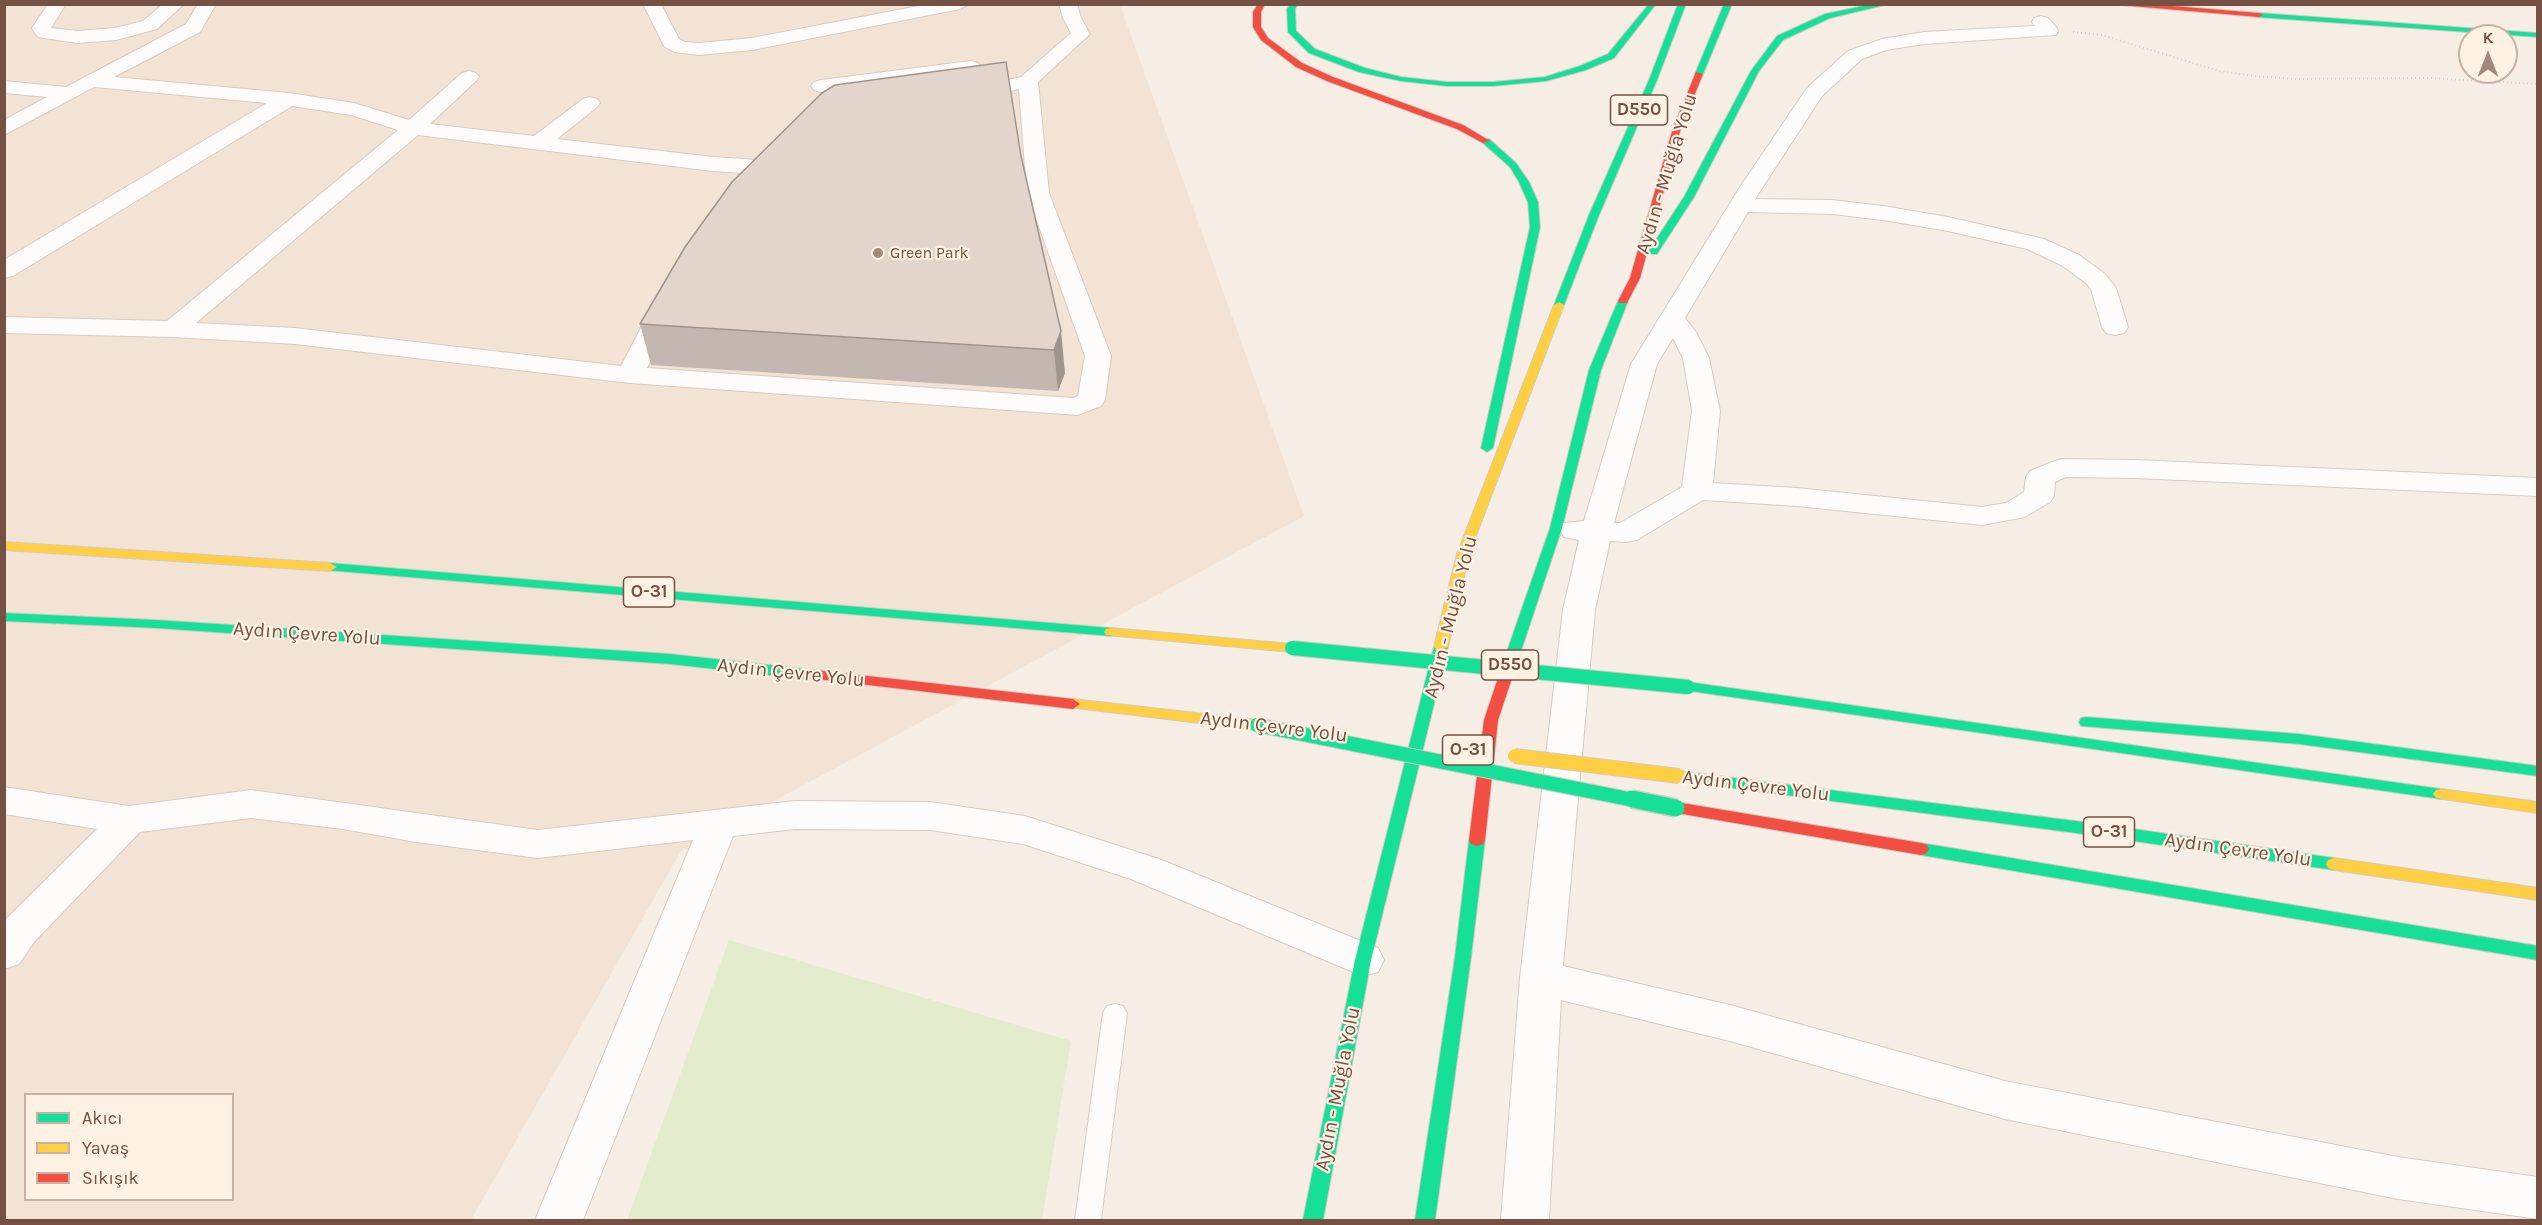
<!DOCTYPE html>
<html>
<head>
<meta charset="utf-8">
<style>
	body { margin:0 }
	#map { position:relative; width:2542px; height:1225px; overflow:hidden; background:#f6eee5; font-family:Karla,sans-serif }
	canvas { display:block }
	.frame { position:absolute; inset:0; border:6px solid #755144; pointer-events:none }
	.legend { position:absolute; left:24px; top:1093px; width:210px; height:108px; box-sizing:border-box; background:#fff2e5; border:2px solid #c8b2a5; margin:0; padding:8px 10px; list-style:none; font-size:18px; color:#755144 }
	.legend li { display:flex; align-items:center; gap:12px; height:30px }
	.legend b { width:30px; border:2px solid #c8b2a5 }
	.north { position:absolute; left:2458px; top:24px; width:60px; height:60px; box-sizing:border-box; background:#fff2e5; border:2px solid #c8b2a5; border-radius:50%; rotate:0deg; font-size:16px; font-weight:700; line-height:24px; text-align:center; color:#755144 }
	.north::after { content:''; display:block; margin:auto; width:21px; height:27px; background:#a2887c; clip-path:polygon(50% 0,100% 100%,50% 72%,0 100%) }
</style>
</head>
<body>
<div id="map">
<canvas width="2542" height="1225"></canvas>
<div class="frame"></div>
<ul class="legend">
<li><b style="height:8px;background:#16e098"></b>Akıcı</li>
<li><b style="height:8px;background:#ffcf43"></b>Yavaş</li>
<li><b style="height:8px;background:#f24e42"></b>Sıkışık</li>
</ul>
<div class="north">K</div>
</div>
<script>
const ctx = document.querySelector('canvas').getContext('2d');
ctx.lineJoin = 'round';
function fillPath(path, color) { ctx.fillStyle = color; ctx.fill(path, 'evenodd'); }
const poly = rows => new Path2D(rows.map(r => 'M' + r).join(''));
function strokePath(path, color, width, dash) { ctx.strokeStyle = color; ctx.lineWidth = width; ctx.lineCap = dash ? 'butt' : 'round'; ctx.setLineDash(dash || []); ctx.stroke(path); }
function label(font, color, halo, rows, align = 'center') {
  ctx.font = font + ' Karla,sans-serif'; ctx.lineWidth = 4.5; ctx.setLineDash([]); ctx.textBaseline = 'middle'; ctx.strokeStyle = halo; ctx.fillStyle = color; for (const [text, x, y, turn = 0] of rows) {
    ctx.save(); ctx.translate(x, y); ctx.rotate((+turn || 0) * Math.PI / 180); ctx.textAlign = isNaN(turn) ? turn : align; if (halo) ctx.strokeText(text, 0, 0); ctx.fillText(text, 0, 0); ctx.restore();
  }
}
fillPath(poly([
	[5,5,1120,5,1304,516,681,851,471,1220,5,1220],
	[26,1094,232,1094,232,1200,26,1200]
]), '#f3e3d4');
fillPath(poly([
	[729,940,1071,1041,1042,1220,627,1220]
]), '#e3edce');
const lane = poly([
	[1115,1004,1123,1006,1127,1013,1101,1220,1075,1220,1103,1013,1107,1006,1115,1004]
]);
const street = poly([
	[48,4,66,4,51,28,77,31,115,28,143,21,163,4,184,4,157,29,116,40,77,43,38,37,34,32,32,28,48,4],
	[198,4,216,4,200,32,114,77,289,93,354,103,409,120,462,73,469,71,476,73,479,77,476,81,430,124,534,136,583,99,590,97,597,99,600,103,597,107,557,139,713,157,773,161,781,163,784,168,781,173,773,175,713,171,418,135,196,323,295,328,621,366,653,305,657,300,666,297,675,300,679,305,647,368,1073,398,1078,396,1085,356,1027,193,1019,89,1006,92,999,90,996,86,999,82,1021,77,1071,33,1063,18,1059,4,1077,4,1081,18,1090,34,1038,82,1049,193,1111,356,1105,400,1101,406,1078,415,630,383,295,344,173,337,4,333,4,317,167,321,398,130,351,115,292,106,13,276,4,278,4,260,267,103,94,87,4,135,4,120,47,97,4,93,4,81,66,87,186,24,198,4],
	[643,4,661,4,679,39,685,42,699,43,752,38,929,4,969,4,960,9,752,50,699,55,674,52,664,46,643,4],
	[2041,16,2048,18,2056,27,2058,31,2056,35,1924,44,1886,50,1862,59,1822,96,1755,199,1832,200,1883,206,1948,217,2044,239,2079,255,2104,273,2116,288,2128,327,2124,333,2115,335,2106,333,2102,327,2091,289,2086,283,2061,265,2027,249,1948,231,1883,220,1832,214,1748,212,1685,318,1696,332,1709,358,1720,411,1713,483,1797,488,1982,507,2006,503,2024,492,2026,477,2030,471,2052,462,2062,459,2135,460,2538,478,2538,496,2135,478,2066,477,2055,482,2054,496,2050,502,2025,517,1982,525,1797,506,1703,500,1637,540,1626,542,1610,541,1595,610,1563,966,1730,1005,2005,1081,2398,1157,2538,1177,2538,1219,2398,1199,2005,1119,1730,1041,1561,1000,1549,1220,1501,1220,1520,978,1563,610,1579,540,1564,537,1560,530,1564,523,1584,521,1631,364,1740,187,1807,88,1848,51,1882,39,1924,32,2035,26,2032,22,2034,18,2041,16],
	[1673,338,1683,358,1692,411,1682,487,1620,523,1614,523,1657,364,1673,338],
	[971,61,978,63,981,67,978,71,821,92,814,90,811,86,814,82,821,80,971,61],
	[4,787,129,806,251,790,538,830,795,801,930,802,1025,816,1159,859,1378,948,1384,960,1378,972,1363,976,1131,879,1023,844,930,830,795,829,733,836,583,1220,535,1220,693,840,538,858,416,842,343,829,251,818,140,832,34,942,19,964,4,969,4,921,97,829,4,814,4,787]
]);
const fast = poly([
	[1291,4,1298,4,1295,9,1296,31,1315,49,1365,68,1401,77,1447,82,1493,82,1545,77,1580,66,1608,54,1649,4,1656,4,1614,58,1586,70,1546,81,1493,86,1447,86,1401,81,1359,72,1309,53,1288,32,1287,9,1291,4],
	[1678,4,1686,4,1657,80,1599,215,1564,305,1559,308,1555,307,1554,305,1589,215,1649,80,1678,4],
	[1724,4,1732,4,1703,74,1696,76,1695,74,1724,4],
	[1873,4,1889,4,1830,18,1783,40,1759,71,1694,197,1657,254,1649,254,1648,252,1684,197,1751,71,1777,36,1825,14,1873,4],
	[2259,13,2538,33,2538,37,2256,17,2256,13,2259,13],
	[1483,139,1489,139,1516,163,1529,182,1538,202,1540,227,1493,448,1487,452,1481,448,1530,227,1528,202,1519,182,1510,167,1483,143,1483,139],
	[1623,298,1628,301,1601,370,1562,528,1519,657,1517,660,1507,660,1505,657,1550,528,1589,370,1618,301,1623,298],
	[330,563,1111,628,1118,632,1111,636,325,570,323,567,330,563],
	[4,613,156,620,670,654,805,669,812,674,805,679,670,664,156,628,4,621,4,613],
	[1441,643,1448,647,1371,960,1323,1220,1303,1220,1355,960,1434,647,1441,643],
	[1688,682,2441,789,2446,790,2449,794,2446,798,2441,799,1683,690,1681,687,1688,682],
	[2086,717,2299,734,2538,766,2538,776,2299,744,2081,726,2079,722,2081,718,2086,717],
	[1679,771,2099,824,2334,858,2340,860,2342,864,2340,868,2334,870,2099,836,1679,781,1674,780,1671,776,1674,772,1679,771],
	[1477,834,1483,836,1485,840,1471,957,1435,1220,1415,1220,1455,957,1469,840,1471,836,1477,834],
	[1921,843,2538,946,2538,960,1921,855,1915,853,1913,849,1915,845,1921,843]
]);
const slow = poly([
	[1559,302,1564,305,1469,554,1448,647,1441,651,1436,650,1434,647,1457,554,1554,305,1559,302],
	[4,542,330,563,337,567,330,571,4,550,4,542],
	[1111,628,1292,644,1299,648,1292,652,1106,635,1104,632,1106,629,1111,628],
	[1073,699,1257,720,1262,721,1264,725,1262,729,1257,730,1068,707,1066,704,1073,699],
	[2441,789,2538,802,2538,813,2436,798,2433,794,2436,790,2441,789],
	[2334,858,2538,888,2538,900,2334,870,2328,868,2326,864,2328,860,2334,858]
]);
const jam = poly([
	[1258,4,1265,4,1261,12,1261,27,1268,38,1302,63,1333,77,1463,125,1490,141,1483,143,1457,129,1327,81,1296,67,1261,40,1253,27,1253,12,1258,4],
	[2108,4,2148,4,2259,13,2263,15,2259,17,2108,4],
	[1696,72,1703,74,1681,128,1640,278,1627,303,1619,303,1618,301,1630,278,1673,128,1696,72],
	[1512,652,1519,657,1498,720,1485,840,1483,844,1477,846,1471,844,1469,840,1484,720,1505,657,1512,652],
	[805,669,1073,699,1080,704,1073,709,800,677,798,674,805,669],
	[1676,802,1921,843,1927,845,1929,849,1927,853,1921,855,1671,812,1668,808,1671,804,1676,802]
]);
strokePath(lane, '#d7cbc3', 2);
strokePath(street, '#d7cbc3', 2);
strokePath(fast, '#d5c9c2', 2);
strokePath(slow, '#d5c9c2', 2);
strokePath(jam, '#d5c9c2', 2);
strokePath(poly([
	[2073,32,2102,35,2219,71,2254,76,2295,79,2429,78,2538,84]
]), '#d7ccc7', 2, [1, 3]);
fillPath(lane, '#fefcfb');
fillPath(street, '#fefcfb');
fillPath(fast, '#16e098');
fillPath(slow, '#ffcf43');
fillPath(jam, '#f24e42');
const fastBridgeFar1 = poly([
	[1292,648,1688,687],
	[1257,725,1639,801]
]);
const fastBridge = poly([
	[1632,799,1676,808]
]);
const slowBridge = poly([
	[1515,756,1679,776]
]);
strokePath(fastBridgeFar1, '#d5c9c2', 16, []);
strokePath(fastBridge, '#d5c9c2', 20, []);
strokePath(slowBridge, '#d5c9c2', 16, []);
strokePath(fastBridgeFar1, '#16e098', 14);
strokePath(fastBridge, '#16e098', 17);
strokePath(slowBridge, '#ffcf43', 14);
fillPath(poly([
	[1021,156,1065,373,1058,391,651,365,640,324]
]), '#c3b7af');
fillPath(poly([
	[1061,331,1065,373,1058,391,1054,350]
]), '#9f958f');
const building = poly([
	[1006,62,1021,156,1061,331,1054,350,640,324,685,247,732,182,822,93,835,85,1006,62]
]);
fillPath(building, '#e3d5cc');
strokePath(building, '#9f958f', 1.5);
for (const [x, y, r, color] of [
	[878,253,6,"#a2887c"]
]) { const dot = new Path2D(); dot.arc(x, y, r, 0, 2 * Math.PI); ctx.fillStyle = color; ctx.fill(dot); strokePath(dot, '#fff2e5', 2); }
label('16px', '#755144', '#fff2e5', [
	["Green Park",890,253]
], 'left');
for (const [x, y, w] of [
	[1639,110,57],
	[649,592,51],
	[1510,665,57],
	[1468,750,51],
	[2109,832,51]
]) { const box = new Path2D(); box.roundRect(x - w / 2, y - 15, w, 30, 4.5); ctx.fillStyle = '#fff2e5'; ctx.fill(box); strokePath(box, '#755144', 1.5); }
label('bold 18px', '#755144', null, [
	["D550",1639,110],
	["O-31",649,592],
	["D550",1510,665],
	["O-31",1468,750],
	["O-31",2109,832]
]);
label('20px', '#755144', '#fff2e5', [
	["Aydın - Muğla Yolu",1667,174,-73],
	["Aydın - Muğla Yolu",1451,617,-76],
	["Aydın Çevre Yolu",307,634,4],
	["Aydın Çevre Yolu",791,673,6],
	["Aydın Çevre Yolu",1274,727,7],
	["Aydın Çevre Yolu",1756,786,7],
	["Aydın Çevre Yolu",2238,850,8],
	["Aydın - Muğla Yolu",1338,1089,-79]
]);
</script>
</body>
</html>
